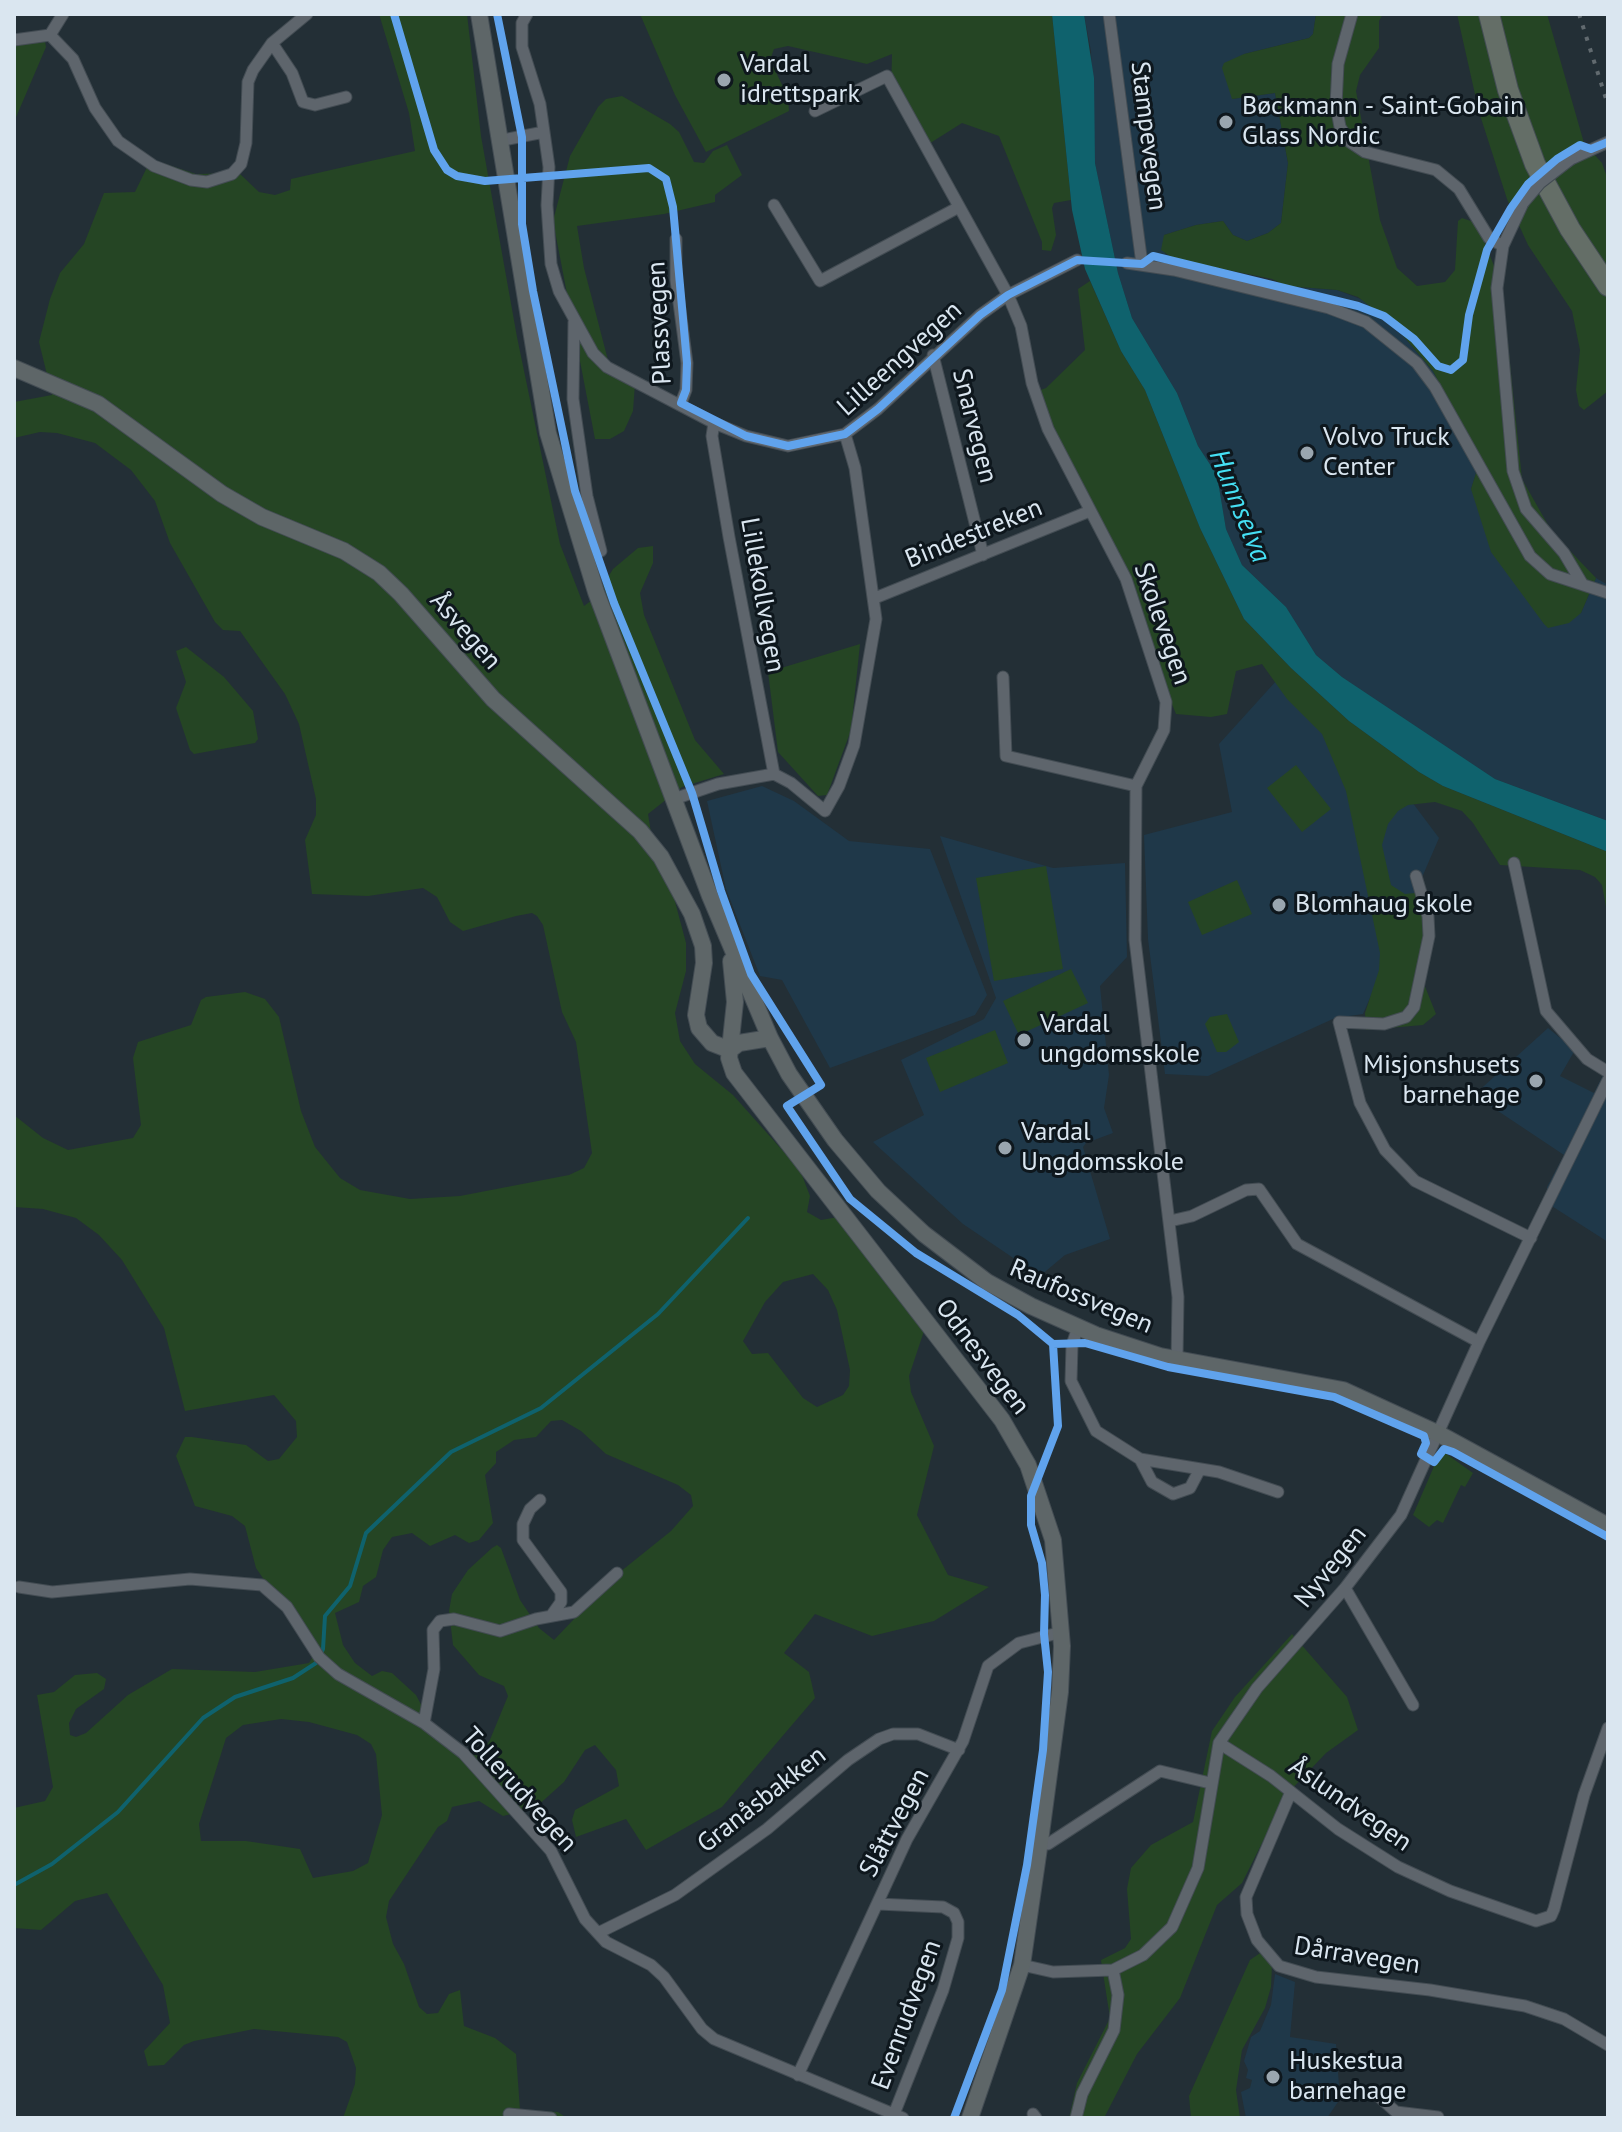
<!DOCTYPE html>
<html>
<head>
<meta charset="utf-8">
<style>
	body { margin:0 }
	#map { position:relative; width:1622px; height:2132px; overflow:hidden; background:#232f36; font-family:"PT Sans",sans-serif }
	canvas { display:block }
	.frame { position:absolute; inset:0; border:16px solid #dae6f0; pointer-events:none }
</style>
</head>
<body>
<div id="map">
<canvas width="1622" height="2132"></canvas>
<div class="frame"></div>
</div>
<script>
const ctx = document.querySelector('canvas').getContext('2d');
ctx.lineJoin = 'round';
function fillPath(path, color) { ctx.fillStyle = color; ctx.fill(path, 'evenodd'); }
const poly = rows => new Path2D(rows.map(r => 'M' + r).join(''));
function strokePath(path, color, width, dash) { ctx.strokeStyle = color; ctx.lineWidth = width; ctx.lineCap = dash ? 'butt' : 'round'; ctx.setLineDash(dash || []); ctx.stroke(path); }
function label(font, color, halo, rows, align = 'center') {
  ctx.font = font + ' "PT Sans",sans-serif'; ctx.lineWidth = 6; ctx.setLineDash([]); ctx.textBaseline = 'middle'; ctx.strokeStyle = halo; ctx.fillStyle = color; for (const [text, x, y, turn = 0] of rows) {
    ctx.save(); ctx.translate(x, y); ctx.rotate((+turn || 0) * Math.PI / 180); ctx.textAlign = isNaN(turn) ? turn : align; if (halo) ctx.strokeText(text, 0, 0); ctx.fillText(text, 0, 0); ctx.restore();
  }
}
fillPath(poly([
	[1084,14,1316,14,1313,34,1309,38,1244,54,1232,99,1275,93,1288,163,1281,223,1268,233,1247,241,1233,235,1223,221,1196,225,1164,235,1165,254,1287,286,1337,290,1368,302,1393,324,1433,371,1469,440,1476,474,1471,489,1544,624,1581,613,1596,578,1608,585,1608,821,1495,779,1342,677,1316,655,1286,607,1242,565,1226,529,1217,475,1198,446,1177,393,1132,318,1118,273,1095,163,1091,51],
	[1287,669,1379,758,1439,838,1363,1014,1335,1018,1208,1076,1165,1074,1148,939,1144,835,1232,812,1219,744],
	[762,786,794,801,849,841,930,849,987,995,975,1015,830,1068,782,980,760,976,726,889,707,801],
	[940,836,1053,868,1125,863,1127,957,1100,986,1109,1075,1104,1108,1113,1133,1086,1143,1083,1147,1110,1239,1065,1255,1040,1276,963,1224,873,1142,924,1115,901,1060,984,1019,996,998],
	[1548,1028,1575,1050,1560,1076,1594,1093,1608,1065,1608,1242,1547,1203,1547,1187,1564,1155,1474,1095],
	[1275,1974,1295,1982,1290,2037,1336,2044,1340,2099,1327,2118,1246,2118,1241,2092,1250,2088,1252,2080,1246,2078,1248,2070,1244,2061,1251,2037,1260,2031,1271,2005]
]), '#1f3849');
fillPath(poly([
	[379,14,467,14,481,136,517,337,560,544,584,606,596,597,613,569,638,548,653,546,653,563,640,593,644,615,695,740,724,774,682,787,648,814,655,857,673,894,686,943,686,971,675,1013,680,1041,695,1064,733,1095,800,1170,810,1196,807,1212,821,1220,850,1215,926,1325,909,1376,911,1392,934,1446,917,1515,948,1575,989,1587,934,1621,872,1636,815,1614,784,1653,809,1672,815,1698,722,1807,646,1850,626,1819,576,1837,572,1820,575,1810,619,1786,616,1770,595,1745,585,1750,564,1782,535,1808,503,1816,479,1801,452,1807,447,1821,438,1827,389,1901,386,1917,393,1944,404,1964,419,2007,427,2014,438,2013,449,1994,460,1990,464,2026,495,2038,516,2054,520,2110,558,2112,567,2118,343,2118,355,2084,356,2068,347,2042,338,2037,254,2029,194,2041,184,2045,164,2065,148,2066,144,2051,170,2023,163,1985,107,1893,75,1901,41,1930,14,1928,14,1808,45,1801,53,1787,37,1695,54,1692,75,1675,97,1673,106,1679,104,1689,76,1709,69,1723,70,1735,76,1737,86,1733,128,1695,172,1669,255,1672,309,1663,312,1658,310,1647,256,1568,245,1526,232,1516,195,1506,176,1456,185,1437,192,1437,246,1445,268,1461,279,1459,297,1437,296,1421,274,1395,185,1411,164,1328,122,1260,99,1235,76,1218,43,1209,14,1207,14,1115,43,1138,68,1150,133,1138,141,1125,133,1058,138,1042,191,1025,201,1000,206,997,245,992,265,999,279,1017,301,1111,315,1147,340,1178,360,1190,410,1199,460,1196,569,1175,584,1168,592,1153,576,1042,562,1012,543,925,537,916,532,913,516,916,463,931,450,922,437,897,423,888,368,896,312,894,305,840,316,815,316,799,299,724,285,694,240,631,223,630,215,622,170,543,155,501,131,470,95,443,57,433,40,432,14,438,14,402,52,395,39,342,50,299,60,273,84,244,104,193,135,192,151,159,196,174,239,173,259,192,275,195,290,190,291,179,415,151,409,113],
	[813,1274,828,1290,837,1310,850,1370,849,1386,843,1395,817,1407,803,1398,768,1353,752,1354,743,1341,765,1302,783,1282],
	[562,1420,581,1431,606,1454,678,1485,691,1495,693,1506,671,1531,615,1576,554,1640,539,1628,520,1600,501,1548,497,1545,492,1548,468,1570,452,1594,449,1611,453,1645,479,1675,504,1686,508,1696,489,1742,471,1755,459,1757,442,1744,416,1695,392,1673,382,1671,372,1676,355,1663,343,1645,335,1613,359,1602,363,1586,376,1577,383,1550,392,1537,412,1533,430,1546,455,1535,469,1543,479,1540,493,1523,485,1475,496,1463,496,1452,514,1440,536,1437,551,1421],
	[281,1719,309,1722,357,1735,371,1744,376,1754,382,1815,368,1863,353,1871,313,1878,300,1849,246,1841,201,1841,199,1824,226,1738,243,1725],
	[640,14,1052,14,1071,200,1054,203,1052,208,1056,235,1051,251,1042,250,1042,242,999,136,962,123,924,147,891,94,892,54,867,64,788,46,774,49,770,60,788,97,789,111,706,152,675,95],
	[1316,14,1383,14,1379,21,1379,48,1360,75,1356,91,1380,220,1397,268,1417,286,1445,282,1455,270,1458,221,1462,218,1477,223,1502,286,1522,479,1552,532,1596,578,1581,613,1569,623,1548,628,1544,624,1491,552,1471,489,1476,473,1469,440,1433,371,1393,324,1358,297,1337,290,1287,286,1272,279,1174,259,1161,250,1164,235,1196,225,1223,221,1233,235,1247,241,1268,233,1281,223,1288,163,1275,93,1232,99,1222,68,1224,63,1244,54,1309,38,1313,34],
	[1457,14,1547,14,1584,143,1602,163,1608,180,1608,391,1584,410,1579,406,1576,390,1580,350,1572,311,1528,245,1507,199,1479,112],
	[43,30,46,47,14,122,14,35],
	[622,96,670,124,679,132,694,162,704,163,713,151,727,145,742,175,715,195,715,202,664,214,577,226,584,268,609,364,635,384,633,411,624,431,610,439,595,439,553,221,570,156,598,107,606,99],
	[1090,281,1121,351,1145,390,1200,528,1244,619,1291,668,1349,721,1419,772,1443,786,1608,852,1608,918,1602,885,1595,877,1580,870,1500,865,1473,823,1462,811,1435,802,1408,805,1398,811,1388,824,1382,845,1391,885,1405,894,1425,892,1433,924,1433,946,1424,984,1436,1014,1423,1025,1366,1030,1365,1013,1379,970,1380,953,1346,791,1322,734,1287,699,1262,664,1236,671,1227,714,1211,717,1176,714,1114,563,1035,392,1046,388,1085,350,1078,289],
	[860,644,851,730,827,795,818,796,778,752,768,672],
	[186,647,224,677,253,711,258,739,255,743,194,754,190,750,176,708,186,682,176,651],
	[1296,765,1331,809,1302,832,1267,788],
	[1046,866,1063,969,994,981,976,878],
	[1237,880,1252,914,1202,935,1188,902],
	[1071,969,1088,1003,1019,1035,1003,1001],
	[1227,1014,1239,1042,1226,1052,1217,1052,1205,1024,1210,1017],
	[995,1030,1008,1063,940,1092,926,1058],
	[1445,1453,1473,1473,1465,1487,1461,1485,1443,1523,1437,1520,1429,1527,1413,1515,1438,1457],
	[1292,1634,1347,1697,1358,1730,1326,1753,1286,1795,1242,1883,1217,1905,1180,1998,1137,2054,1104,2118,1069,2118,1077,2083,1110,2018,1101,1960,1125,1948,1131,1939,1127,1889,1131,1868,1151,1845,1193,1822,1212,1731,1235,1697],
	[1266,1949,1272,1965,1271,1987,1265,2008,1242,2050,1236,2090,1240,2118,1191,2118,1189,2096,1250,1960]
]), '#254524');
fillPath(poly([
	[1052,14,1084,14,1094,78,1095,163,1118,273,1132,318,1177,393,1198,446,1217,475,1226,529,1242,565,1286,607,1316,655,1342,677,1495,779,1608,821,1608,852,1443,786,1419,772,1349,721,1291,668,1244,619,1200,528,1145,390,1121,351,1085,269,1072,210]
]), '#0f626d');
strokePath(poly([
	[14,1885,52,1864,118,1812,203,1718,235,1697,293,1678,316,1663,323,1649,325,1616,350,1586,366,1533,451,1452,541,1408,658,1314,748,1218]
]), '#0f626d', 4);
const street = poly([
	[527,14,522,23,522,47,540,104,544,132],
	[1109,14,1142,264],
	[1352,14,1338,64,1336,105,1340,127,1350,142,1365,152,1436,170,1459,189,1489,238,1503,246],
	[50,35,63,14],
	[14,40,50,35,73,59,95,108,118,141,154,166,191,180,207,182,232,174,241,164,246,143,248,82,253,70,272,43,307,14],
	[272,43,292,73,303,102,315,105,346,97],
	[815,111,887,76,1008,295,1021,326,1032,383,1048,429,1126,579,1166,702,1164,730,1136,786,1135,940,1178,1297,1177,1359],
	[498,141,544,132,549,167,547,205,551,264,559,291,593,353,607,367,714,423,746,436,788,446,845,434,878,409,980,315,1008,295,1077,260],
	[1571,159,1608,142],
	[1523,203,1503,246,1497,288,1513,471,1526,509,1564,553,1583,585],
	[774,205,820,281,959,207],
	[676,239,676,280,687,363,686,390,681,403],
	[1127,263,1174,270,1329,308,1366,322,1417,363,1435,387,1530,556,1550,574,1608,593],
	[574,322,573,399,587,496,601,551],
	[933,355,983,555],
	[714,423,712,436,729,537,774,774],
	[875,598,1090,511],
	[1003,677,1006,756,1136,786],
	[674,799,718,784,774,774,791,783,825,811,839,786,854,745,876,619,855,468,845,434],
	[1514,863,1546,1011,1587,1059,1608,1072],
	[1416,876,1428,916,1429,936,1414,1007,1406,1017,1384,1024,1339,1022,1360,1103,1385,1150,1415,1181,1531,1238],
	[1170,1221,1192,1216,1246,1190,1259,1189,1297,1244,1479,1342],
	[1078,1327,1072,1345,1071,1381,1096,1431,1140,1459,1219,1472,1278,1492],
	[1140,1459,1152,1482,1173,1494,1190,1488,1200,1469],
	[540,1500,530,1509,523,1524,523,1540,561,1592,561,1602,551,1616],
	[19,1587,52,1592,190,1579,262,1585,287,1607,319,1657,338,1674,424,1723,463,1753,551,1851,585,1919,606,1942,651,1965,664,1977,702,2029,714,2039,903,2118],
	[1345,1588,1413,1705],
	[424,1723,434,1669,433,1630,440,1621,454,1619,500,1631,536,1619,574,1612,617,1573],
	[1219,1743,1271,1776,1338,1829,1398,1867,1450,1891,1536,1921,1551,1916,1554,1909,1584,1795,1608,1728],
	[1290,1794,1246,1897,1247,1914,1257,1940,1279,1966,1316,1977,1430,1990,1525,2006,1564,2019,1608,2045],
	[1048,1844,1160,1771,1210,1783],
	[878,1904,943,1907,954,1913,958,1922,958,1938,943,1990,894,2114],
	[598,1933,675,1895,767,1829,848,1760,879,1739,893,1734,918,1734,959,1750],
	[1022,1965,1053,1972,1113,1970,1143,1955,1172,1927,1198,1868,1219,1743,1257,1688,1345,1588,1401,1515,1479,1342,1608,1080],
	[798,2075,907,1839,963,1741,988,1666,1019,1643,1062,1632],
	[1376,2094,1396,2112,1438,2117],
	[509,2114,551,2118],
	[1033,2114,1036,2118],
	[1076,2118,1082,2094,1114,2030,1118,1995,1113,1970]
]);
const secondary = poly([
	[479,14,548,433,596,592,710,896,770,1038,789,1074,835,1140,878,1191,924,1234,987,1282,1031,1306,1096,1335,1160,1356,1343,1390,1439,1434,1608,1526],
	[14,368,98,404,222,494,262,517,344,551,379,573,401,594,493,699,640,831,661,857,692,914,703,946,704,963,696,1015,699,1028,712,1043,730,1050],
	[731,961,735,1002,729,1058,734,1073,1002,1420,1028,1465,1053,1540,1062,1646,1060,1692,1040,1841,1022,1965,970,2118],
	[730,1050,739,1043,770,1038]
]);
const highway = poly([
	[1489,14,1508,90,1535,164,1570,229,1608,286]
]);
strokePath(street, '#434c53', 13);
strokePath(secondary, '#434c53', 18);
strokePath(highway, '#434c53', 22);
strokePath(street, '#5e656c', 11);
strokePath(secondary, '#5e6668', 16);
strokePath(highway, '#646e67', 20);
strokePath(poly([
	[1579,14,1608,105]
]), '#616a6f', 4, [4, 8]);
const streetBridge = poly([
	[1523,203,1540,183,1571,159]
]);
strokePath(streetBridge, '#434c53', 13, []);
strokePath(streetBridge, '#5e656c', 11);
strokePath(poly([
	[394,14,434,150,447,170,457,176,485,181,649,168,666,179,673,207,687,363,686,390,681,403,746,436,788,446,845,434,878,409,980,315,1008,295,1077,260,1142,264,1153,256,1358,306,1384,316,1414,339,1438,366,1451,370,1463,360,1469,315,1487,250,1511,208,1528,184,1557,159,1580,145,1591,149,1608,142],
	[497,14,522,137,522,224,533,291,575,491,614,603,692,793,721,891,751,974,821,1085,787,1106,850,1199,916,1253,1018,1315,1053,1344,1085,1343,1168,1367,1334,1397,1424,1436,1426,1443,1421,1454,1434,1462,1444,1449,1453,1452,1608,1537],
	[954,2118,1002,1990,1027,1865,1043,1750,1048,1672,1044,1634,1045,1595,1042,1563,1031,1525,1031,1496,1058,1426,1053,1344]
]), '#60a3ed', 8);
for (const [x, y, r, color] of [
	[724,80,8,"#9aa6af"],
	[1226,122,8,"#9aa6af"],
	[1307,453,8,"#9aa6af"],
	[1279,905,8,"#9aa6af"],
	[1024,1040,8,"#9aa6af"],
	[1536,1081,8,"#9aa6af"],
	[1005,1148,8,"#9aa6af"],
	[1273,2077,8,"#9aa6af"]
]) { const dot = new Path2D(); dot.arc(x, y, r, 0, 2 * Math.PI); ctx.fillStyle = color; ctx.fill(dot); strokePath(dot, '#0e171d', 3); }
label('26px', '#dae6f0', '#0e171d', [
	["Vardal",740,65],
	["idrettspark",740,95],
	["Bøckmann - Saint-Gobain",1242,107],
	["Glass Nordic",1242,137],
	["Volvo Truck",1323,438],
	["Center",1323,468],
	["Blomhaug skole",1295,905],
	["Vardal",1040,1025],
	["ungdomsskole",1040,1055],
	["Misjonshusets",1520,1066,"right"],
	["barnehage",1520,1096,"right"],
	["Vardal",1021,1133],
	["Ungdomsskole",1021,1163],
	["Huskestua",1289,2062],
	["barnehage",1289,2092]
], 'left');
label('26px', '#dae6f0', '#0e171d', [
	["Stampevegen",1148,136,83],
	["Plassvegen",660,323,-93],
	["Lilleengvegen",900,359,-42],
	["Snarvegen",974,426,76],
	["Bindestreken",974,534,-22],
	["Lillekollvegen",762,595,80],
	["Skolevegen",1162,624,71],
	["Åsvegen",465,631,49],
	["Raufossvegen",1081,1297,23],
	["Odnesvegen",982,1357,53],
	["Nyvegen",1331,1567,-51],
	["Tollerudvegen",519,1790,48],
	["Granåsbakken",762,1800,-38],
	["Åslundvegen",1350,1805,35],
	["Slåttvegen",895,1823,-62],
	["Dårravegen",1357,1956,9],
	["Evenrudvegen",907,2015,-70]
]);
label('italic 28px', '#45dff3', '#0e171d', [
	["Hunnselva",1239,506,68]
]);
</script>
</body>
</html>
